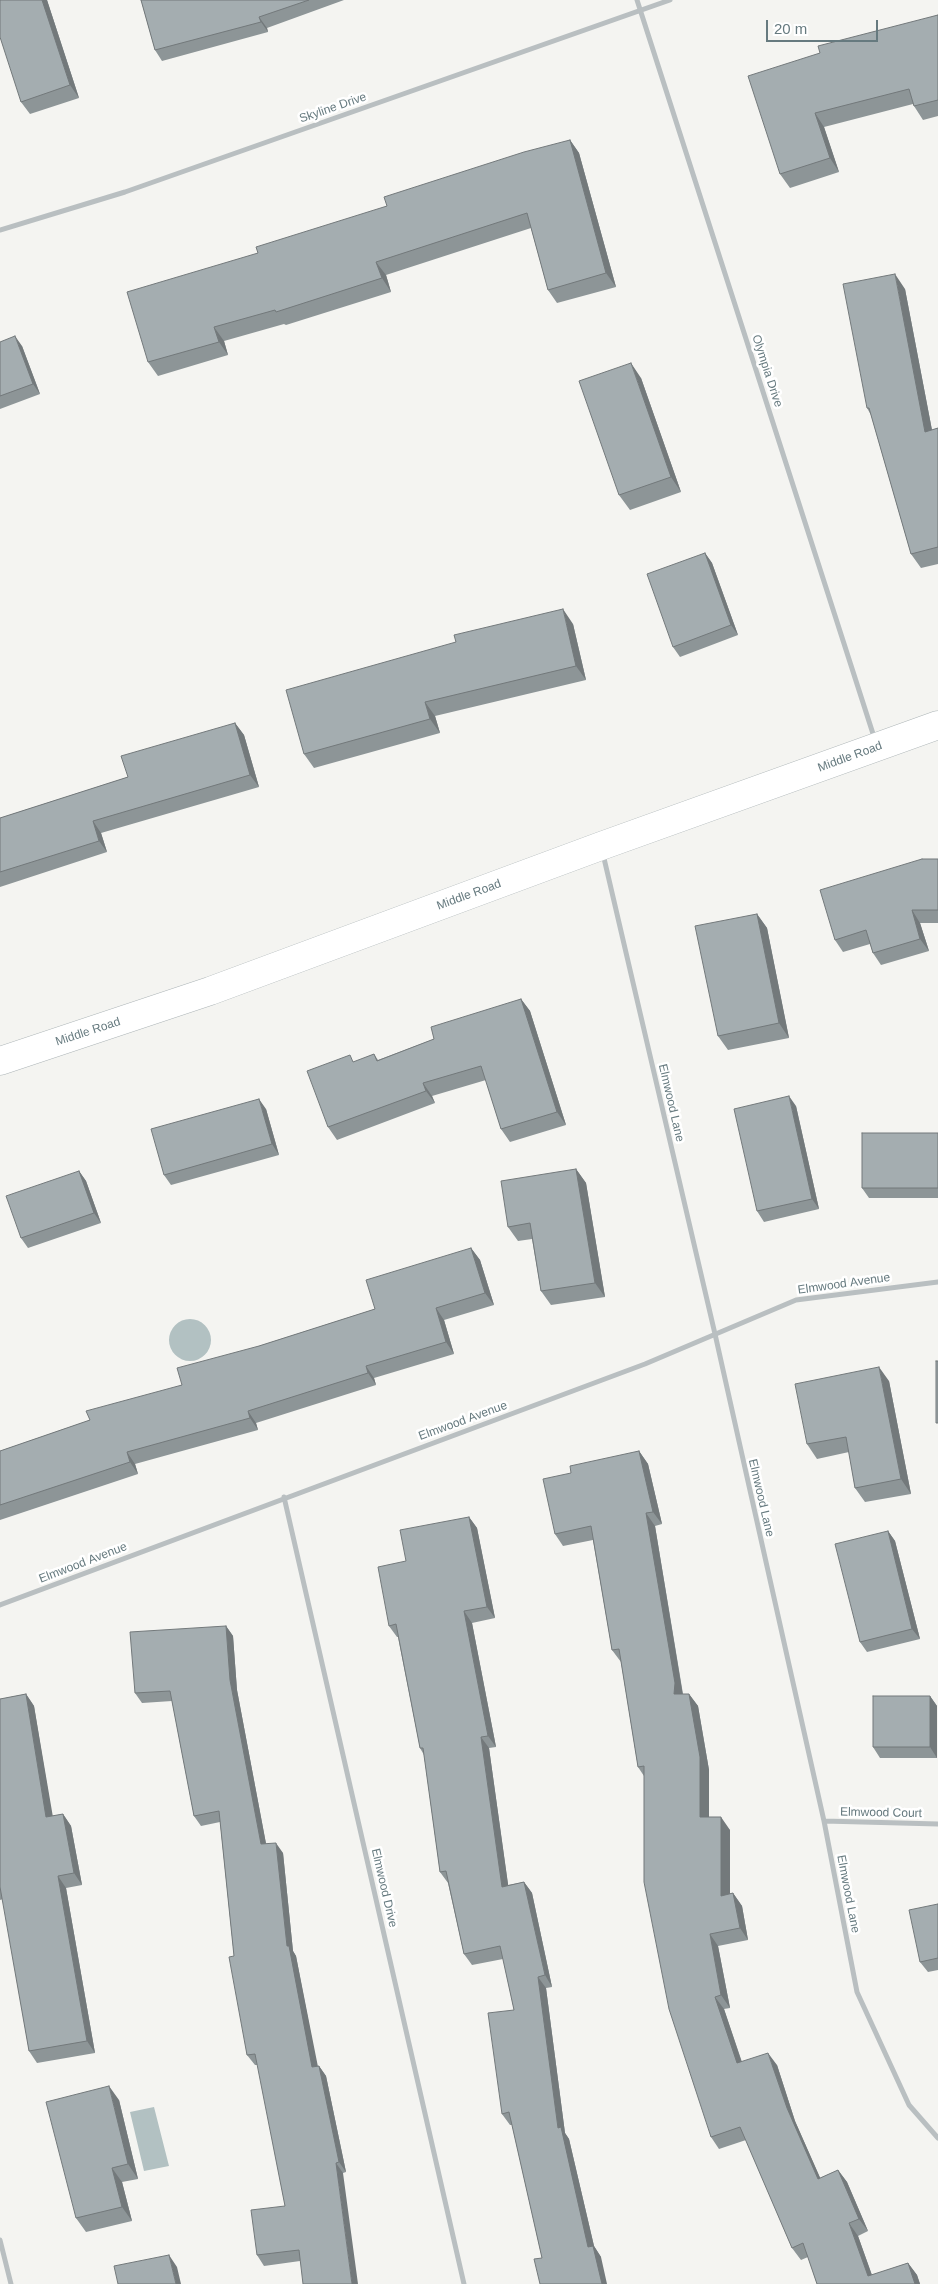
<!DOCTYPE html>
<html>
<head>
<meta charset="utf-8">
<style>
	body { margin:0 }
	#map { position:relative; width:938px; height:2284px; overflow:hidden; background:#f4f4f1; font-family:Arial,sans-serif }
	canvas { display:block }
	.scale { position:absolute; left:766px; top:20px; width:112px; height:22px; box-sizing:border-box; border:2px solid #667a7f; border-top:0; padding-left:6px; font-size:15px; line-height:18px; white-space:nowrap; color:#667a7f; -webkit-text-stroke:4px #fff; paint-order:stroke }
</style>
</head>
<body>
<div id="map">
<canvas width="938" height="2284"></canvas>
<div class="scale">20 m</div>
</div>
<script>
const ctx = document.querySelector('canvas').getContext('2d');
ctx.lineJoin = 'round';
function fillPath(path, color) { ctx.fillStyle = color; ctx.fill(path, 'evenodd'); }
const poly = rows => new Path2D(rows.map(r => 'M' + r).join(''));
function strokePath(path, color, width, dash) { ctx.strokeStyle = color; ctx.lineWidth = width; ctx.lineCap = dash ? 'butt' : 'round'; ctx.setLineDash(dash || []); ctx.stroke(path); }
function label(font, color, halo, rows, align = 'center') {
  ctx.font = font + ' Arial,sans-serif'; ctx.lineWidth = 5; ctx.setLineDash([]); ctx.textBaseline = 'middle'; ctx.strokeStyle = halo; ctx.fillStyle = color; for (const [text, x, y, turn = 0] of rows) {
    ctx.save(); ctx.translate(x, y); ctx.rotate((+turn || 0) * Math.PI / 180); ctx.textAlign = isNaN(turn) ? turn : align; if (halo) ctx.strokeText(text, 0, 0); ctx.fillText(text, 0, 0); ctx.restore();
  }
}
fillPath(poly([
	'169 1340a21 21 0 1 1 42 0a21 21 0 1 1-42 0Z',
	[154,2107,169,2166,144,2171,130,2112]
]), '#b2c1c2');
const secondary = poly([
	[0,1061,210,991,601,846,938,725]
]);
strokePath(secondary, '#acb4b6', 29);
strokePath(poly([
	[637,0,875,740],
	[0,230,125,192,670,0],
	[603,854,715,1334,824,1821,857,1992,909,2105,938,2138],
	[284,1497,464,2284],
	[0,1605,645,1364,796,1300,938,1282],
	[824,1821,938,1824],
	[0,2240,11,2284]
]), '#b9bfc1', 5);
strokePath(secondary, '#fff', 28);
fillPath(poly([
	[0,0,47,0,79,98,30,114,21,102],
	[141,0,344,0,267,28,268,32,162,61,155,50],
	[938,15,938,116,923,120,914,106,913,104,824,127,839,172,790,188,780,174,820,53],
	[570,140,579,153,616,287,557,303,548,290,531,228,386,275,391,292,286,325,284,324,224,341,228,355,158,376,148,362,258,253],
	[905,289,932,430,938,428,938,564,921,568,911,554,871,415,867,408],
	[0,342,22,346,40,394,0,409],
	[641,378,681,492,630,510,619,495],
	[705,553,712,563,738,635,680,657,673,647],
	[573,624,586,680,435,716,440,733,314,768,304,754],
	[235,723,244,735,259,787,101,833,107,852,0,887,0,818,128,777],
	[938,859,938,923,920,923,929,951,881,965,873,953,870,944,843,952,835,940],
	[757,914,767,928,789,1038,728,1050,718,1036],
	[521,999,530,1011,566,1125,510,1142,501,1129,486,1080,432,1096,435,1103,337,1140,328,1127,355,1062,374,1054,378,1060,434,1039],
	[796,1106,819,1209,764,1222,757,1211],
	[266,1109,279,1155,171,1185,164,1175],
	[938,1133,938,1198,869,1198,862,1188],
	[576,1169,586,1183,605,1297,551,1305,541,1291,532,1239,518,1241,508,1227],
	[79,1171,86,1181,101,1223,28,1248,21,1238],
	[471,1248,480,1260,494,1305,444,1320,454,1354,374,1378,376,1385,256,1423,258,1430,135,1464,138,1474,0,1520,0,1451,90,1420,182,1385,259,1346,375,1309],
	[889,1381,911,1494,865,1502,855,1488,849,1452,817,1459,807,1444],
	[639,1451,648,1464,662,1524,655,1526,683,1694,689,1694,698,1706,709,1770,709,1817,730,1830,730,1894,733,1893,742,1906,748,1940,718,1946,730,2008,724,2009,742,2062,777,2065,795,2121,820,2178,838,2170,847,2182,868,2231,858,2236,872,2275,908,2263,917,2275,920,2284,817,2284,808,2257,801,2260,792,2248,746,2140,719,2149,711,2137,644,1776,638,1767,621,1662,612,1650,593,1540,563,1546,555,1534,571,1473],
	[469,1517,477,1528,495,1618,472,1623,496,1747,489,1748,508,1885,524,1882,532,1893,552,1987,546,1988,565,2133,569,2139,594,2246,601,2257,542,2258,512,2125,510,2125,502,2114,514,2010,503,1959,472,1965,464,1954,448,1883,440,1872,424,1755,420,1748,398,1637,397,1637,389,1626,406,1561],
	[888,1531,895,1541,920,1639,867,1652,860,1642],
	[226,1626,233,1636,237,1690,266,1844,283,1853,293,1951,296,1956,317,2066,319,2066,326,2076,346,2172,343,2173,300,2261,264,2266,257,2255,285,2206,258,2065,255,2065,247,2055,234,1956,220,1822,201,1826,194,1816,172,1701,142,1703,135,1693],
	[26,1694,34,1706,52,1816,63,1814,71,1826,82,1885,66,1888,95,2053,37,2063,29,2051,3,1899,0,1900,0,1699],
	[930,1696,937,1706,937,1758,880,1758,873,1747],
	[938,1904,938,1970,928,1972,920,1962],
	[119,2100,138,2179,122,2182,132,2221,86,2232,76,2218]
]), '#8d9597');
fillPath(poly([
	[42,0,47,0,79,98,70,85],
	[259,17,267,28,268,32,261,22],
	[815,113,824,127,839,172,830,158],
	[570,140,579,153,616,287,606,273],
	[376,262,386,275,391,292,382,278],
	[895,274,905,289,935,446,925,432],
	[214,327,224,341,228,355,219,342],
	[15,336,22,346,40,394,33,384],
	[631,363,641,378,681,492,671,477],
	[705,553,712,563,738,635,731,625],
	[563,609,573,624,586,680,576,666],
	[425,702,435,716,440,733,430,719],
	[235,723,244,735,259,787,250,775],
	[93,821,101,833,107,852,99,841],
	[912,910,920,923,929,951,920,939],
	[757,914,767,928,789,1038,779,1023],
	[521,999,530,1011,566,1125,557,1112],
	[423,1083,432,1096,435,1103,426,1091],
	[789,1096,796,1106,819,1209,812,1199],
	[259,1099,266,1109,279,1155,272,1144],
	[576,1169,586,1183,605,1297,595,1283],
	[79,1171,86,1181,101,1223,94,1213],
	[471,1248,480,1260,494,1305,485,1293],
	[436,1308,444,1320,454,1354,446,1342],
	[366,1366,374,1378,376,1385,368,1373],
	[879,1367,889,1381,911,1494,901,1479],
	[248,1411,256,1423,258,1430,250,1418],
	[639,1451,648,1464,662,1524,653,1512],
	[127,1452,135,1464,138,1474,130,1462],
	[646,1513,655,1526,683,1696,674,1694],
	[469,1517,477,1528,495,1618,487,1607],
	[888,1531,895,1541,920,1639,912,1629],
	[464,1611,472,1623,496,1747,488,1736],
	[226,1626,233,1636,237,1690,268,1854,261,1844,230,1680],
	[26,1694,34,1706,55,1829,46,1817],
	[689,1694,698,1706,709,1770,709,1830,700,1817],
	[930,1696,937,1706,937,1758,930,1747],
	[481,1737,489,1748,510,1898,502,1887],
	[63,1814,71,1826,82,1885,74,1873],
	[721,1817,730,1830,730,1908,721,1896],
	[276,1843,283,1853,293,1951,296,1956,320,2077,312,2067,287,1946],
	[58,1876,66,1888,95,2053,87,2041],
	[524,1882,532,1893,552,1987,545,1975],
	[733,1893,742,1906,748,1940,740,1928],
	[710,1934,718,1946,730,2008,721,1995],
	[538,1977,546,1988,565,2133,569,2139,594,2246,601,2257,607,2284,602,2284,588,2247,558,2128],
	[715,1997,724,2009,746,2075,737,2063],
	[768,2053,777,2065,795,2121,826,2191,818,2179,787,2108],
	[319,2066,326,2076,346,2172,339,2162],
	[109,2086,119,2100,138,2179,128,2164],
	[336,2163,343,2173,358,2284,352,2284],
	[112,2168,122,2182,132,2221,122,2207],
	[838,2170,847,2182,868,2231,859,2219],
	[849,2223,858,2236,875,2284,868,2276],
	[169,2255,177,2267,181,2284,176,2284],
	[908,2263,917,2275,920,2284,915,2284]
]), '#73797b');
const building = poly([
	[0,0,42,0,70,85,21,102,0,37,0,0],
	[141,0,309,0,259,17,261,22,155,50,141,0],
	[938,15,938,100,914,106,909,89,815,113,830,158,780,174,748,76,820,53,818,46,938,15],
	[570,140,606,273,548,290,527,213,376,262,382,278,276,312,275,310,214,327,219,342,148,362,127,292,258,253,256,247,387,206,384,197,524,152,570,140],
	[895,274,925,432,938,428,938,547,911,554,869,408,867,408,843,284,895,274],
	[15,336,33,384,0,396,0,342,15,336],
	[631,363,671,477,619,495,579,381,631,363],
	[705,553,731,625,673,647,647,574,705,553],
	[563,609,576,666,425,702,430,719,304,754,286,690,456,642,454,635,563,609],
	[235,723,250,775,93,821,99,841,0,872,0,818,128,777,121,756,235,723],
	[922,859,938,859,938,910,912,910,920,939,873,953,866,930,835,940,820,890,922,859],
	[757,914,779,1023,718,1036,695,926,757,914],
	[521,999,557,1112,501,1129,481,1066,423,1083,426,1091,328,1127,307,1071,350,1055,353,1062,374,1054,377,1061,434,1039,431,1027,521,999],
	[789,1096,812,1199,757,1211,734,1109,789,1096],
	[259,1099,272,1144,164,1175,151,1129,259,1099],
	[862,1133,938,1133,938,1188,862,1188,862,1133],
	[576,1169,595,1283,541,1291,530,1223,508,1227,501,1181,576,1169],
	[79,1171,94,1213,21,1238,6,1196,79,1171],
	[471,1248,485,1293,436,1308,446,1342,366,1366,368,1373,248,1411,250,1418,127,1452,130,1462,0,1505,0,1451,90,1420,86,1411,182,1385,177,1368,259,1346,375,1309,366,1280,471,1248],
	[936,1361,938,1361,938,1423,936,1423,936,1361],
	[879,1367,901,1479,855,1488,846,1437,807,1444,795,1384,879,1367],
	[639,1451,653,1512,646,1513,675,1683,674,1694,689,1694,700,1757,700,1817,721,1817,721,1896,733,1893,740,1928,710,1934,721,1995,715,1997,737,2063,768,2053,787,2108,818,2179,838,2170,859,2219,849,2223,868,2276,908,2263,915,2284,817,2284,803,2243,792,2248,740,2127,711,2137,669,2009,644,1882,644,1766,638,1767,619,1649,612,1650,591,1526,555,1534,543,1479,571,1473,570,1466,639,1451],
	[469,1517,487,1607,464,1611,488,1736,481,1737,502,1887,524,1882,545,1975,538,1977,558,2128,561,2127,588,2247,593,2246,602,2284,540,2284,534,2259,542,2258,509,2112,502,2114,488,2013,514,2010,500,1946,464,1954,446,1871,440,1872,423,1748,420,1748,396,1624,389,1626,378,1567,406,1561,400,1530,469,1517],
	[888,1531,912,1629,860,1642,835,1544,888,1531],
	[226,1626,230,1680,261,1844,276,1843,287,1946,289,1946,312,2067,319,2066,339,2162,336,2163,352,2284,303,2284,299,2250,257,2255,251,2210,285,2206,255,2054,247,2055,229,1957,234,1956,219,1811,194,1816,170,1691,135,1693,130,1632,226,1626],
	[26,1694,46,1817,63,1814,74,1873,58,1876,87,2041,29,2051,0,1887,0,1699,26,1694],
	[873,1696,930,1696,930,1747,873,1747,873,1696],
	[938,1904,938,1958,920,1962,909,1910,938,1904],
	[109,2086,128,2164,112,2168,122,2207,76,2218,46,2102,109,2086],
	[169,2255,176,2284,118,2284,114,2266,169,2255]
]);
fillPath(building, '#a4adb0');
strokePath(building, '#73797b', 1);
label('12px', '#667a7f', '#fff', [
	["Skyline Drive",333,108,-19],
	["Olympia Drive",767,371,72],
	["Middle Road",850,757,-20],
	["Middle Road",469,895,-20],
	["Middle Road",88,1032,-18],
	["Elmwood Lane",671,1103,77],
	["Elmwood Avenue",844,1284,-8],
	["Elmwood Avenue",463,1421,-20],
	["Elmwood Lane",761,1498,77],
	["Elmwood Avenue",83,1563,-21],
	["Elmwood Court",881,1813,1],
	["Elmwood Drive",384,1888,77],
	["Elmwood Lane",848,1894,79]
]);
</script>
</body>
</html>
